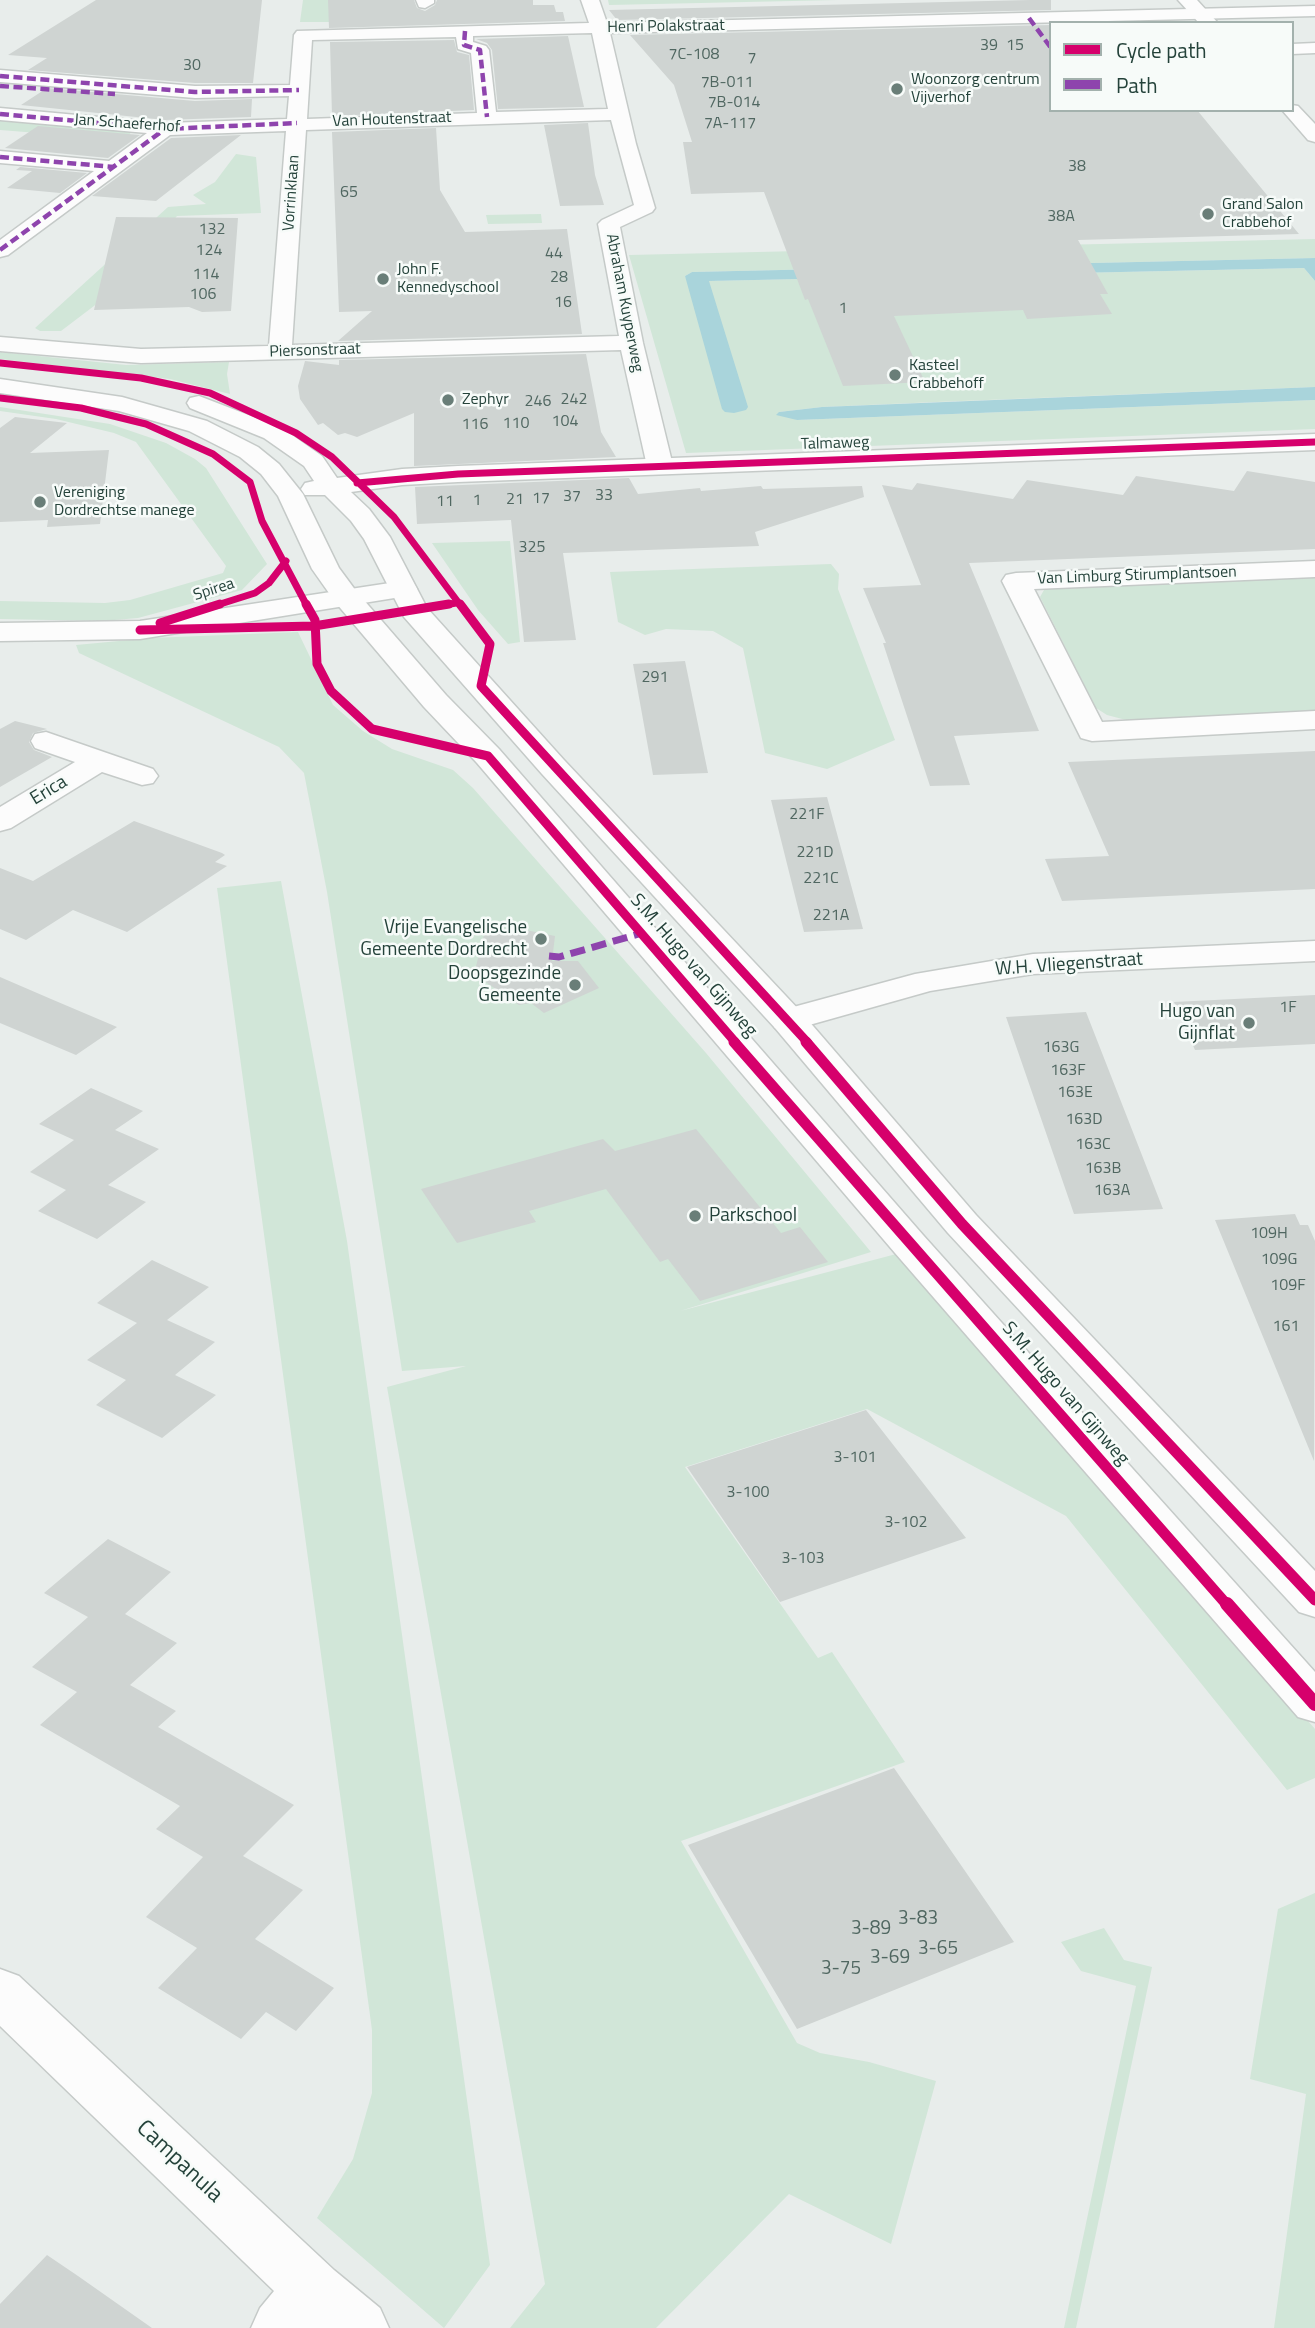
<!DOCTYPE html>
<html>
<head>
<meta charset="utf-8">
<style>
	body { margin:0 }
	#map { position:relative; width:1315px; height:2328px; overflow:hidden; background:#e8edeb; font-family:"Titillium Web",sans-serif }
	canvas { display:block }
	.legend { position:absolute; left:1049px; top:21px; width:245px; height:91px; box-sizing:border-box; background:#f7fbf9; border:2px solid #a3b1ad; margin:0; padding:9px 12px; list-style:none; font-size:21px; color:#24423a }
	.legend li { display:flex; align-items:center; gap:14px; height:35px }
	.legend b { width:35px; border:2px solid #a3b1ad }
</style>
</head>
<body>
<div id="map">
<canvas width="1315" height="2328"></canvas>
<ul class="legend">
<li><b style="height:9px;background:#d6006c"></b>Cycle path</li>
<li><b style="height:9px;background:#8e44ad"></b>Path</li>
</ul>
</div>
<script>
const ctx = document.querySelector('canvas').getContext('2d');
ctx.lineJoin = 'round';
function fillPath(path, color) { ctx.fillStyle = color; ctx.fill(path, 'evenodd'); }
const poly = rows => new Path2D(rows.map(r => 'M' + r).join(''));
function strokePath(path, color, width, dash) { ctx.strokeStyle = color; ctx.lineWidth = width; ctx.lineCap = dash ? 'butt' : 'round'; ctx.setLineDash(dash || []); ctx.stroke(path); }
function label(font, color, halo, rows, align = 'center') {
  ctx.font = font + ' "Titillium Web",sans-serif'; ctx.lineWidth = 5; ctx.setLineDash([]); ctx.textBaseline = 'middle'; ctx.strokeStyle = halo; ctx.fillStyle = color; for (const [text, x, y, turn = 0] of rows) {
    ctx.save(); ctx.translate(x, y); ctx.rotate((+turn || 0) * Math.PI / 180); ctx.textAlign = isNaN(turn) ? turn : align; if (halo) ctx.strokeText(text, 0, 0); ctx.fillText(text, 0, 0); ctx.restore();
  }
}
fillPath(poly([
	[303,0,344,0,340,22,300,22],
	[608,0,838,0,609,5],
	[0,119,132,130,127,140,0,130],
	[236,154,256,157,261,213,177,216,119,287,61,331,40,331,35,328,168,207,206,204,193,195,215,182],
	[541,214,542,223,488,224,486,215],
	[1315,239,1315,258,692,272,685,276,724,336,708,281,1304,268,1315,281,1315,387,936,402,822,407,779,412,797,420,1315,400,1315,429,686,453,629,255],
	[0,352,126,365,229,362,227,374,230,394,170,379,0,359],
	[0,407,110,424,166,443,195,459,206,468,267,564,242,590,138,618,103,621,0,619,0,601,105,603,130,600,223,573,226,566,136,442,114,433,56,419,0,411],
	[510,541,520,642,508,644,478,610,432,543],
	[831,564,839,574,838,589,895,740,827,769,765,753,743,648,713,631,666,629,645,635,618,622,610,572],
	[1304,575,1315,578,1315,711,1126,720,1107,715,1096,708,1040,597,1044,590,1054,585],
	[298,632,333,705,363,731,392,749,453,770,473,788,706,1053,871,1252,680,1311,900,1253,1315,1729,1315,1778,1287,1790,1066,1516,867,1409,685,1467,818,1658,832,1652,905,1762,681,1841,797,2043,820,2053,869,2062,936,2081,891,2244,789,2194,656,2328,510,2328,545,2284,387,1387,466,1366,402,1371,327,892,304,773,279,747,79,653,76,645,151,638],
	[281,881,347,1241,490,2265,444,2328,317,2218,353,2159,372,2093,372,2030,217,888],
	[1315,1893,1315,2328,1274,2328,1306,2094,1250,2079,1278,1909],
	[1104,1928,1124,1960,1152,1967,1076,2328,1064,2328,1136,1986,1081,1971,1061,1942]
]), '#d1e6d8');
fillPath(poly([
	[1315,258,1315,281,1304,268,709,281,748,407,746,410,734,413,725,412,722,409,685,276,692,272],
	[1315,387,1315,400,797,420,776,415,779,412,822,407]
]), '#a9d4db');
fillPath(poly([
	[96,0,262,0,253,83,195,83,28,70,47,58,8,55],
	[328,0,414,0,417,8,425,11,435,5,437,0,533,0,533,5,554,5,556,12,563,12,565,21,329,28],
	[1030,0,1051,0,1051,10,617,20,609,10],
	[1051,25,1051,110,1197,110,1299,234,1078,240,1108,294,1100,294,1112,314,1027,319,1023,310,894,316,925,382,843,386,808,299,805,300,764,192,691,194,683,142,692,142,674,85,630,35],
	[568,36,584,107,498,109,492,50,487,43,476,39],
	[454,40,457,52,469,55,474,110,332,116,330,42],
	[47,88,195,101,252,99,251,117,165,120,21,105],
	[588,123,595,175,604,205,560,206,544,125],
	[38,126,140,135,108,158,5,148],
	[436,128,440,190,465,232,567,229,582,334,338,341,372,311,339,312,332,132],
	[241,135,156,201,92,196,171,138],
	[20,167,87,173,60,193,7,188,32,171,16,170],
	[116,217,238,218,231,311,202,312,189,307,94,310],
	[586,354,601,432,616,457,414,466,414,413,357,437,345,433,338,435,323,423,318,425,300,399,298,386,305,361,339,365,339,360],
	[15,417,67,423,30,453,109,450,100,524,47,527,48,520,0,522,0,428],
	[1247,471,1315,482,1315,549,969,563,1039,731,954,736,970,785,930,786,883,643,886,643,863,588,921,585,882,485,912,490,917,483,1013,499,1027,480,1123,495,1136,476,1234,491],
	[629,478,638,494,700,488,701,491,761,486,763,489,862,486,864,497,755,532,759,546,563,553,576,640,524,642,511,520,417,524,415,487],
	[685,661,708,773,653,775,633,664],
	[15,721,47,729,33,733,29,742,34,750,52,757,0,787,0,729],
	[1315,751,1315,889,1062,901,1045,859,1109,856,1068,762],
	[827,797,863,929,804,932,771,800],
	[134,821,222,853,225,855,215,862,227,866,127,932,73,910,26,940,0,929,0,868,33,881],
	[516,928,555,936,552,961,578,961,599,988,544,1013,531,1003,519,1005,474,974,485,931],
	[0,977,51,999,117,1027,76,1055,0,1023],
	[1315,995,1315,1044,1195,1050,1174,1002],
	[1086,1012,1163,1209,1074,1214,1006,1017],
	[91,1088,143,1111,115,1130,159,1149,108,1185,146,1202,97,1239,38,1211,66,1190,30,1172,74,1140,39,1124],
	[696,1129,781,1233,800,1227,828,1262,700,1301,668,1259,660,1262,606,1189,529,1211,536,1222,457,1243,421,1189,603,1139,615,1151],
	[1295,1214,1300,1225,1308,1225,1315,1241,1314,1461,1215,1220],
	[152,1260,209,1287,167,1320,215,1342,175,1375,216,1395,162,1438,96,1405,126,1380,87,1360,137,1323,97,1303],
	[866,1410,966,1538,780,1602,687,1467],
	[108,1539,171,1572,125,1614,177,1643,130,1685,176,1711,158,1727,294,1805,243,1856,303,1890,255,1939,334,1988,296,2031,266,2012,241,2039,158,1988,197,1948,146,1917,203,1857,156,1829,180,1806,40,1725,77,1692,32,1667,88,1617,44,1593],
	[894,1768,1014,1942,797,2029,688,1845],
	[47,2255,78,2276,152,2328,0,2328,0,2304]
]), '#cfd4d2');
const minor = poly([
	[416,0,434,0,434,3,425,8,419,7,416,0],
	[581,0,599,0,607,23,1315,6,1315,16,610,33,636,144,655,208,652,212,620,227,643,343,673,466,669,471,660,474,651,471,647,466,621,350,141,363,0,351,0,337,141,349,269,346,286,131,170,135,8,255,0,257,0,240,94,171,0,163,0,151,109,161,147,133,0,120,0,108,165,123,287,119,289,96,195,98,0,82,0,70,195,86,290,85,294,35,297,31,589,23,581,0],
	[592,33,608,109,496,112,489,50,486,46,473,42,473,36,592,33],
	[456,37,458,49,471,53,477,113,307,119,312,40,456,37],
	[611,120,634,205,602,220,598,224,619,336,292,345,306,130,611,120],
	[1292,105,1298,106,1315,124,1315,142,1308,140,1282,110,1292,110,1292,105],
	[1315,561,1315,577,1034,589,1102,722,1315,711,1315,729,1092,741,1081,738,1002,581,1006,575,1016,573,1315,561],
	[403,581,413,583,417,589,413,595,140,639,0,641,0,623,140,621,403,581],
	[46,732,153,769,158,776,153,783,142,785,102,772,11,828,0,831,0,807,75,762,35,748,31,741,35,734,46,732],
	[1315,941,1315,961,1033,974,930,991,788,1031,775,1028,770,1020,775,1012,915,974,1033,954,1315,941],
	[0,1969,19,1976,334,2270,380,2308,389,2328,251,2328,260,2308,274,2291,0,2026,0,1969]
]);
const tertiary = poly([
	[1178,0,1197,0,1218,23,1199,23,1178,0],
	[1315,43,1315,53,1292,54,1292,44,1315,43],
	[0,379,122,397,207,421,258,447,279,464,303,494,339,568,356,591,446,695,499,749,923,1235,1315,1672,1315,1722,1298,1717,895,1253,477,763,424,707,336,603,312,569,278,496,261,474,240,457,189,431,119,411,0,393,0,379],
	[199,396,282,428,322,456,337,478,402,469,458,466,1315,434,1315,450,458,482,402,485,351,492,369,509,390,537,427,608,564,760,801,1012,976,1215,1315,1571,1315,1617,1299,1612,948,1233,775,1028,542,774,404,617,364,539,351,521,325,495,305,495,301,489,305,483,314,481,304,466,264,438,190,408,187,403,190,398,199,396]
]);
strokePath(minor, '#c5cac8', 3);
strokePath(tertiary, '#c5cac8', 3);
fillPath(minor, '#fcfcfc');
fillPath(tertiary, '#fcfcfc');
strokePath(poly([
	[1029,18,1051,48],
	[465,31,464,45,480,50,487,117],
	[0,76,195,92,299,90],
	[0,86,115,94],
	[0,114,165,129,297,123],
	[0,157,114,167],
	[0,250,165,129]
]), '#8e44ad', 4.5, [9, 4.5]);
strokePath(poly([
	[549,956,559,957,642,933]
]), '#8e44ad', 7, [15, 7]);
strokePath(poly([
	[0,363,141,378,210,393,296,433,332,457,394,517,461,606],
	[0,398,81,408,146,424,213,454,250,482,262,521,307,606],
	[357,483,458,474,1315,442],
	[214,606,255,593,269,583,286,561],
	[439,606,456,603]
]), '#d6006c', 7);
strokePath(poly([
	[306,604,315,620,317,664,331,691,372,729,488,756,736,1043],
	[460,604,490,644,481,686,808,1043],
	[160,623,220,604],
	[140,630,314,626,449,604]
]), '#d6006c', 9);
strokePath(poly([
	[734,1042,1228,1606],
	[806,1042,962,1224,1315,1600]
]), '#d6006c', 11);
strokePath(poly([
	[1227,1604,1315,1704]
]), '#d6006c', 14);
for (const [x, y, r, color] of [
	[897,89,7,"#697e78"],
	[1208,214,7,"#697e78"],
	[383,279,7,"#697e78"],
	[895,375,7,"#697e78"],
	[448,400,7,"#697e78"],
	[40,502,7,"#697e78"],
	[541,939,7,"#697e78"],
	[575,985,7,"#697e78"],
	[1249,1023,7,"#697e78"],
	[695,1216,7,"#697e78"]
]) { const dot = new Path2D(); dot.arc(x, y, r, 0, 2 * Math.PI); ctx.fillStyle = color; ctx.fill(dot); strokePath(dot, '#f7fbf9', 2.5); }
label('16px', '#24423a', '#f7fbf9', [
	["Henri Polakstraat",666,27,-1],
	["Van Houtenstraat",392,120,-2],
	["Jan Schaeferhof",127,124,4],
	["Vorrinklaan",292,193,-86],
	["Abraham Kuyperweg",624,303,79],
	["Piersonstraat",315,351,-2],
	["Talmaweg",835,444,-2],
	["Van Limburg Stirumplantsoen",1137,576,-2],
	["Spirea",214,590,-18]
]);
label('16px', '#506761', null, [
	["39",989,46],
	["15",1015,46],
	["7C-108",694,55],
	["7",752,59],
	["30",192,66],
	["7B-011",727,83],
	["7B-014",734,103],
	["7A-117",730,124],
	["38",1077,167],
	["65",349,193],
	["38A",1061,217],
	["132",212,230],
	["124",209,251],
	["44",554,254],
	["114",206,275],
	["28",559,278],
	["106",203,295],
	["16",563,303],
	["1",843,309],
	["242",574,400],
	["246",538,402],
	["104",565,422],
	["110",516,424],
	["116",475,425],
	["33",604,496],
	["37",572,497],
	["17",541,499],
	["21",515,500],
	["1",477,501],
	["11",445,502],
	["325",532,548],
	["291",655,678],
	["221F",807,815],
	["221D",815,853],
	["221C",821,879],
	["221A",831,916],
	["1F",1288,1008],
	["163G",1061,1048],
	["163F",1068,1071],
	["163E",1075,1093],
	["163D",1084,1120],
	["163C",1093,1145],
	["163B",1103,1169],
	["163A",1112,1191],
	["109H",1269,1234],
	["109G",1279,1260],
	["109F",1288,1286],
	["161",1286,1327],
	["3-101",855,1458],
	["3-100",748,1493],
	["3-102",906,1523],
	["3-103",803,1559]
]);
label('16px', '#24423a', '#f7fbf9', [
	["Woonzorg centrum",911,80],
	["Vijverhof",911,98],
	["Grand Salon",1222,205],
	["Crabbehof",1222,223],
	["John F.",397,270],
	["Kennedyschool",397,288],
	["Kasteel",909,366],
	["Crabbehoff",909,384],
	["Zephyr",462,400],
	["Vereniging",54,493],
	["Dordrechtse manege",54,511]
], 'left');
label('19px', '#24423a', '#f7fbf9', [
	["Erica",49,791,-31],
	["W.H. Vliegenstraat",1069,965,-4],
	["S.M. Hugo van Gijnweg",693,966,49],
	["S.M. Hugo van Gijnweg",1065,1394,49]
]);
label('19px', '#24423a', '#f7fbf9', [
	["Vrije Evangelische",527,928],
	["Gemeente Dordrecht",527,950],
	["Doopsgezinde",561,974],
	["Gemeente",561,996],
	["Hugo van",1235,1012],
	["Gijnflat",1235,1034],
	["Parkschool",709,1216,"left"]
], 'right');
label('19px', '#506761', null, [
	["3-83",918,1919],
	["3-89",871,1929],
	["3-65",938,1949],
	["3-69",890,1958],
	["3-75",841,1969]
]);
label('23px', '#24423a', '#f7fbf9', [
	["Campanula",179,2162,43]
]);
</script>
</body>
</html>
